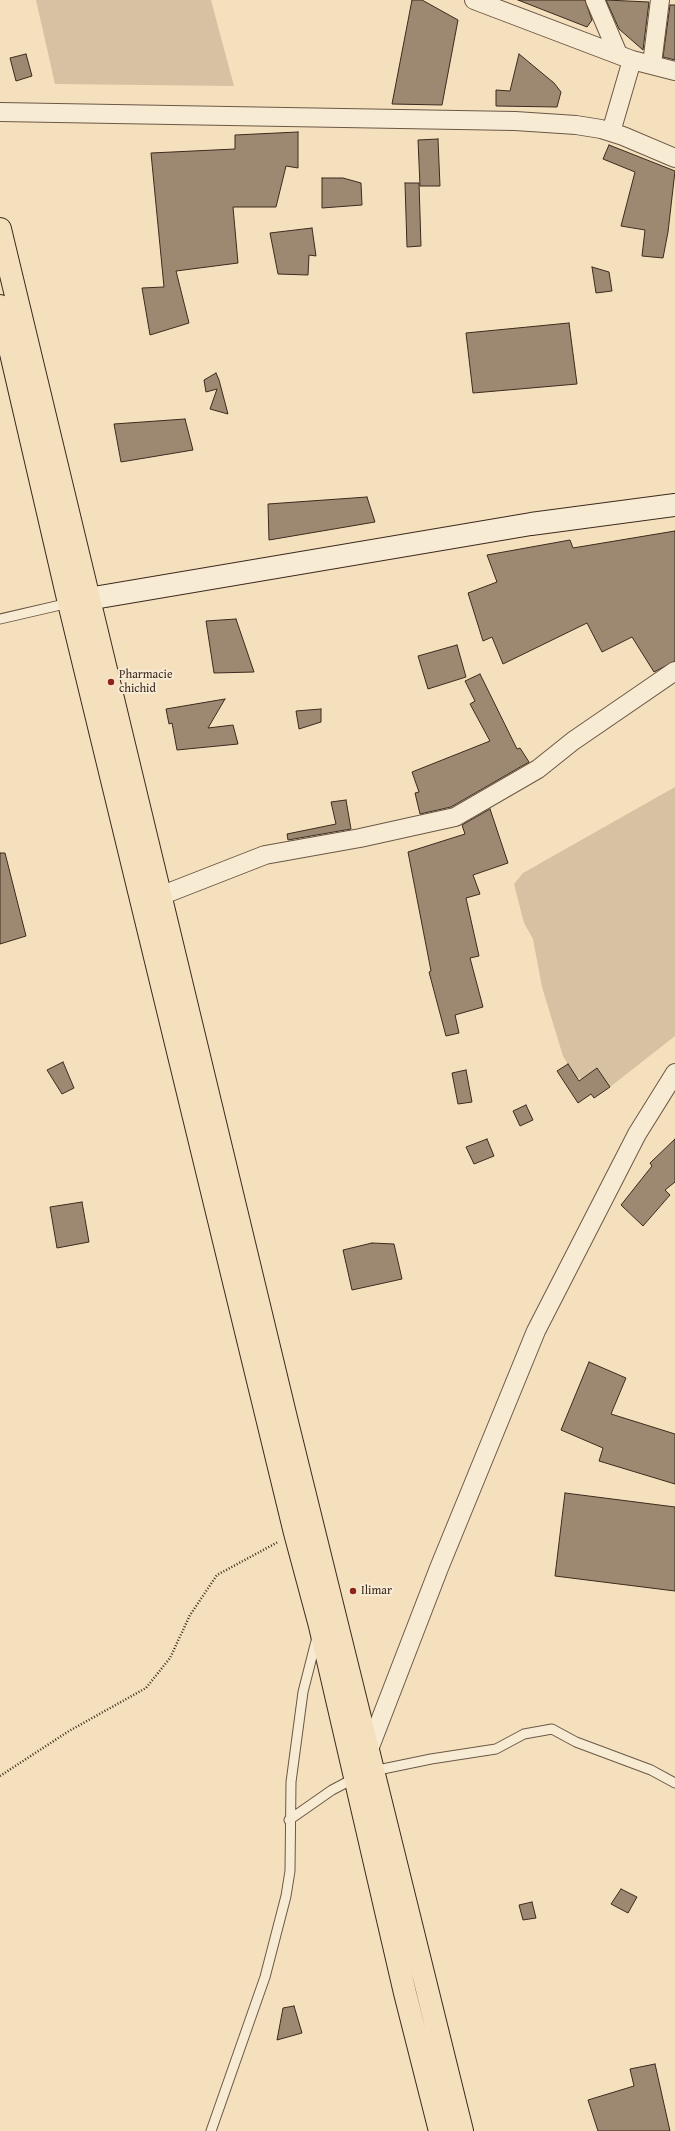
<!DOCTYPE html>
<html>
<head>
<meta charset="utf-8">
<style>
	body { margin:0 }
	canvas { display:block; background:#f5e0bd }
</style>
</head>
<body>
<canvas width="675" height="2131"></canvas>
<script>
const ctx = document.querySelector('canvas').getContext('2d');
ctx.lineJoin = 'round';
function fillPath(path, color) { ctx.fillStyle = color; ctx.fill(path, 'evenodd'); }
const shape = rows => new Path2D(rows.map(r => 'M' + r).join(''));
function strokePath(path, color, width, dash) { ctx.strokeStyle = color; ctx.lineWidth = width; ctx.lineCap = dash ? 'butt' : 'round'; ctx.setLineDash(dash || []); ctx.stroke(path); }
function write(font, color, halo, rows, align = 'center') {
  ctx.font = font + ' "Gentium Book Plus",serif'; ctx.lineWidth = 4; ctx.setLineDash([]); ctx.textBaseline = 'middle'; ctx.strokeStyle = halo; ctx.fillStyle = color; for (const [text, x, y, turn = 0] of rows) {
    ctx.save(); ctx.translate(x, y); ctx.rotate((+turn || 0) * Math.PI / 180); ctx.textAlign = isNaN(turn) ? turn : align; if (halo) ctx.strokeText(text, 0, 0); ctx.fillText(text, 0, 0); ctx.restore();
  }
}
fillPath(shape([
	[36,0,211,0,234,86,55,84],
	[675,787,675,1036,610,1087,576,1077,563,1056,542,987,533,939,524,923,514,884,523,873]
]), '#d6c1a2');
const building = shape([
	[412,0,422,0,458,20,442,105,392,104,412,0],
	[518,0,585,0,592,20,587,27,518,0],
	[606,0,649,2,643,50,619,29,606,0],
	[670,5,675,5,675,60,663,57,670,5],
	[26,54,32,76,16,81,10,58,26,54],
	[519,54,554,83,561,92,557,107,496,106,496,90,510,91,519,54],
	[298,132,298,168,286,166,276,207,233,207,238,263,176,271,189,323,150,335,142,288,164,287,151,153,235,149,235,135,298,132],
	[438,139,440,186,420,186,418,140,438,139],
	[609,145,675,171,668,232,663,258,642,256,645,230,621,226,635,172,603,159,609,145],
	[322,178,343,178,361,183,362,205,322,208,322,178],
	[405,183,419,183,421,246,407,247,405,183],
	[312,228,316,256,309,255,308,275,278,274,270,233,312,228],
	[592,267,609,272,612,291,596,293,592,267],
	[569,323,577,384,473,393,466,333,569,323],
	[216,373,219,380,228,414,210,409,217,389,206,392,204,380,216,373],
	[185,419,193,450,121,462,114,424,185,419],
	[367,497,375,522,269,540,268,504,367,497],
	[675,531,675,661,654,672,632,637,602,652,587,623,503,664,492,637,483,641,468,593,497,582,487,555,570,540,573,548,675,531],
	[236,619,254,672,214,673,206,621,236,619],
	[457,645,466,677,428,689,418,656,457,645],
	[480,674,517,749,520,748,529,762,451,807,420,814,415,793,419,792,412,772,490,741,470,704,475,701,465,681,480,674],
	[225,699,208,728,233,725,238,744,177,750,172,723,169,724,166,709,225,699],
	[321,709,321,722,299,729,296,711,321,709],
	[346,800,351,829,288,840,287,834,336,824,331,802,346,800],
	[490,809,508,863,473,875,480,894,466,898,479,956,470,958,483,1007,455,1015,459,1033,446,1036,429,972,431,971,408,852,465,834,462,825,490,809],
	[0,853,5,853,26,936,0,944,0,853],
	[63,1062,74,1088,62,1094,47,1070,63,1062],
	[568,1064,579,1081,597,1068,610,1087,594,1098,591,1094,578,1103,557,1071,568,1064],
	[466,1070,472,1102,458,1104,452,1073,466,1070],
	[526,1105,533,1120,520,1126,513,1111,526,1105],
	[487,1139,494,1156,474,1164,466,1147,487,1139],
	[675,1139,675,1182,665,1190,670,1195,643,1226,621,1205,652,1166,650,1163,675,1139],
	[82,1202,89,1242,57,1248,50,1207,82,1202],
	[372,1243,394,1244,402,1279,352,1290,343,1250,372,1243],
	[589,1362,626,1378,611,1414,675,1434,675,1484,599,1461,603,1448,561,1430,589,1362],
	[565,1493,675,1507,675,1591,555,1576,565,1493],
	[621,1889,637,1897,628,1913,611,1904,621,1889],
	[532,1902,536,1918,523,1920,519,1905,532,1902],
	[294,2006,302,2033,277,2040,283,2008,294,2006],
	[655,2064,670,2131,598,2131,588,2100,634,2086,630,2069,655,2064]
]);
fillPath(building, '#9d8971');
strokePath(building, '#3d2a1e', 1);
const lane = shape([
	[0,619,69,603],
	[373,1771,431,1759,496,1749,524,1734,552,1729,576,1742,651,1770,675,1783],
	[289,1820,332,1790,355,1778],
	[211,2131,265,1977,286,1896,290,1871,291,1782,303,1692,317,1637]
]);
const street = shape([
	[474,0,632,60,675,71],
	[595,0,618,54],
	[652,64,660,0],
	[0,112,515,121,576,125,601,129,623,136,675,158],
	[611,132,632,60],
	[160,896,265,855,360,838,455,817,538,769,573,741,675,671],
	[368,1752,439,1568,536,1331,637,1134,675,1073]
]);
const secondary = shape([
	[70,602,531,524,675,505]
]);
const highway = shape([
	[0,229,287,1422,462,2131],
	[0,306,69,603,295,1533,320,1626,405,1993,440,2131]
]);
strokePath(lane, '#6b5846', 11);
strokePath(street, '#6b5846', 20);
strokePath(secondary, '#3d2a1e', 24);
strokePath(highway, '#3d2a1e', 24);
strokePath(shape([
	[0,1776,69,1731,146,1688,170,1658,190,1615,217,1575,278,1542]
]), '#3d2a1e', 2.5, [1, 2]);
strokePath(lane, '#f8ebd4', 9);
strokePath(street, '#f8ebd4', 18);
strokePath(secondary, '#f8ebd4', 22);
strokePath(highway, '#f5e0bd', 22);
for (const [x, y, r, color] of [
	[111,682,4,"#8f2418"],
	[353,1591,4,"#8f2418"]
]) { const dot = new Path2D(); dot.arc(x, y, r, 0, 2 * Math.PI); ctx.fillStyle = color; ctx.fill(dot); strokePath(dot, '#f8ebd4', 1.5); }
write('12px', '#3d2a1e', '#f8ebd4', [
	["Pharmacie",119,675],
	["chichid",119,689],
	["Ilimar",361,1591]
], 'left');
</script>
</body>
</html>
